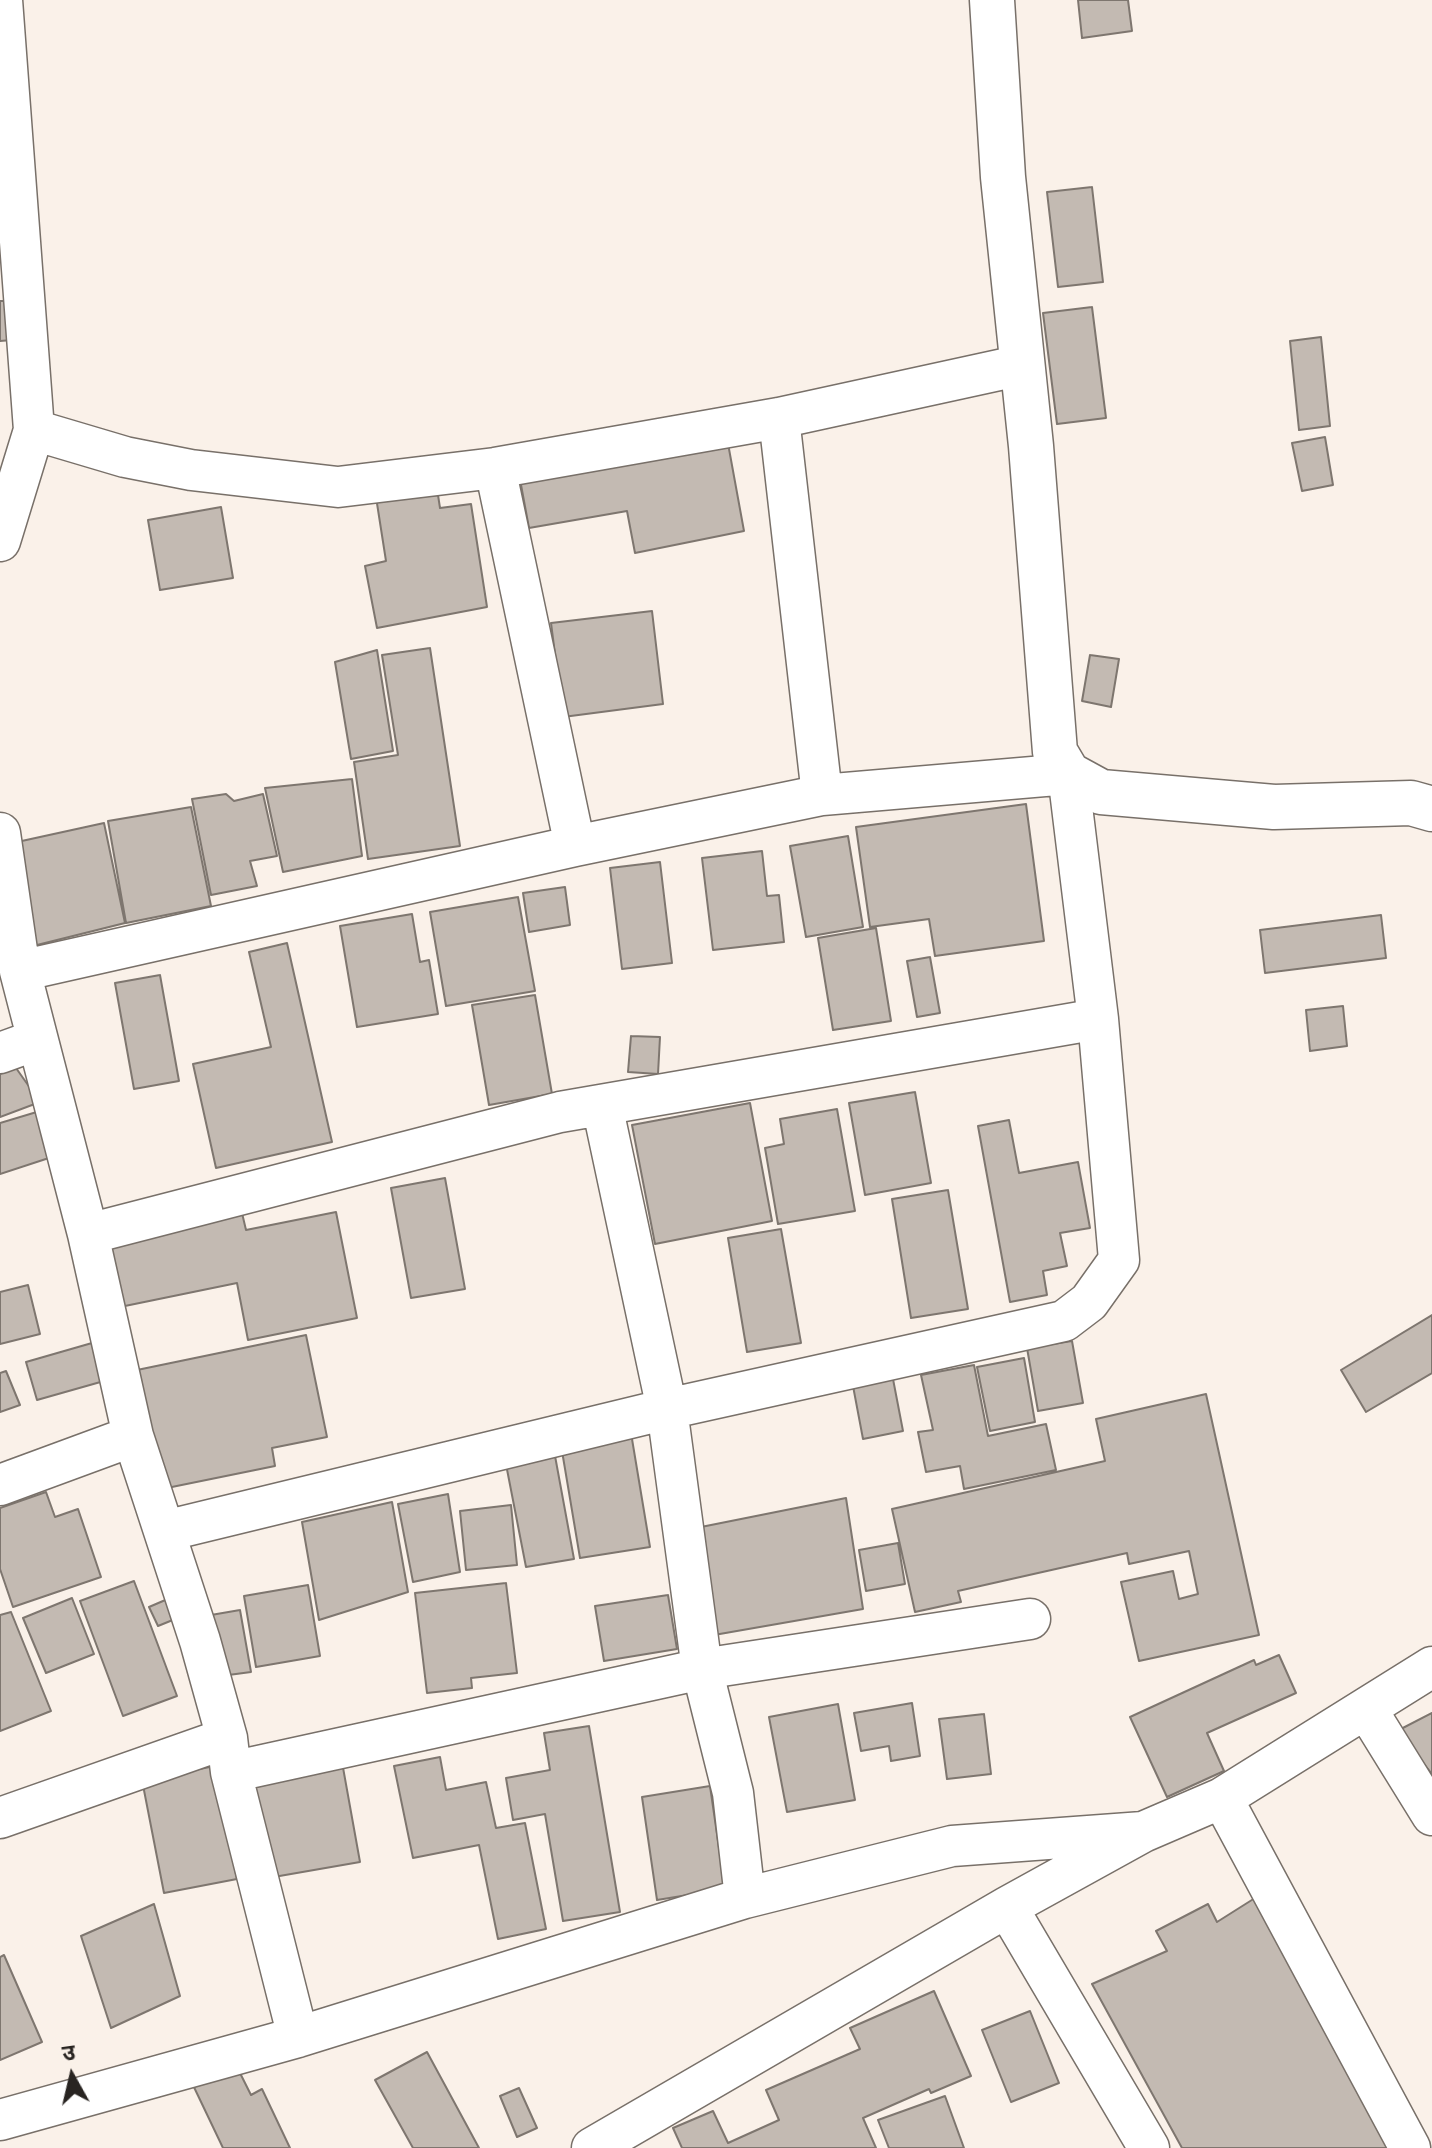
<!DOCTYPE html>
<html>
<head>
<meta charset="utf-8">
<style>
	body { margin:0 }
	#map { position:relative; width:1432px; height:2148px; overflow:hidden; background:#faf1e9; font-family:Mulish,"Noto Sans Devanagari",sans-serif }
	canvas { display:block }
	.north { position:absolute; left:32px; top:2036px; width:80px; height:80px; -webkit-text-stroke:6px #faf1e9; paint-order:stroke; rotate:352deg; font-size:22px; font-weight:700; line-height:32px; text-align:center; color:#282421 }
	.north::after { content:''; display:block; margin:auto; width:28px; height:36px; background:#282421; clip-path:polygon(50% 0,100% 100%,50% 72%,0 100%) }
</style>
</head>
<body>
<div id="map">
<canvas width="1432" height="2148"></canvas>
<div class="north">उ</div>
</div>
<script>
const ctx = document.querySelector('canvas').getContext('2d');
ctx.lineJoin = 'round';
function fillPath(path, color) { ctx.fillStyle = color; ctx.fill(path, 'evenodd'); }
const shape = rows => new Path2D(rows.map(r => 'M' + r).join(''));
function strokePath(path, color, width, dash) { ctx.strokeStyle = color; ctx.lineWidth = width; ctx.lineCap = dash ? 'butt' : 'round'; ctx.setLineDash(dash || []); ctx.stroke(path); }
const building = shape([
	[1078,0,1128,0,1132,31,1082,38,1078,0],
	[1092,187,1103,282,1058,287,1047,192,1092,187],
	[0,301,8,301,12,340,0,341,0,301],
	[1092,307,1106,418,1057,424,1043,313,1092,307],
	[1321,337,1330,426,1299,430,1290,341,1321,337],
	[1325,437,1333,485,1302,491,1292,443,1325,437],
	[727,438,744,531,635,553,627,511,529,528,519,474,727,438],
	[438,495,440,508,471,504,487,607,377,628,365,566,386,561,376,497,438,495],
	[221,507,233,578,160,590,148,520,221,507],
	[652,611,663,704,563,717,551,623,652,611],
	[430,648,460,846,368,859,354,762,398,755,382,655,430,648],
	[377,650,393,751,351,759,335,662,377,650],
	[1090,655,1119,659,1111,707,1082,701,1090,655],
	[352,779,362,856,283,872,265,788,352,779],
	[226,794,234,801,263,794,277,856,250,861,257,886,211,895,192,799,226,794],
	[1026,804,1044,941,935,956,929,919,870,927,856,827,1026,804],
	[191,807,211,906,126,923,108,821,191,807],
	[104,823,125,923,33,946,8,844,104,823],
	[848,836,863,927,806,937,790,846,848,836],
	[762,851,767,896,779,895,784,942,713,950,702,858,762,851],
	[660,862,672,963,622,969,610,868,660,862],
	[565,887,570,925,529,932,523,893,565,887],
	[518,897,535,991,446,1006,430,912,518,897],
	[412,914,420,962,429,960,438,1014,357,1027,340,926,412,914],
	[1381,915,1386,958,1265,973,1260,930,1381,915],
	[876,928,891,1021,833,1030,818,938,876,928],
	[287,943,332,1142,216,1168,193,1064,271,1047,249,952,287,943],
	[930,957,940,1013,917,1017,907,961,930,957],
	[160,975,179,1081,134,1089,115,983,160,975],
	[535,995,552,1094,489,1105,472,1005,535,995],
	[1343,1006,1347,1046,1310,1051,1306,1010,1343,1006],
	[631,1036,660,1037,658,1074,628,1072,631,1036],
	[16,1068,40,1102,0,1117,0,1074,16,1068],
	[915,1092,931,1183,865,1195,849,1103,915,1092],
	[750,1103,772,1221,655,1244,632,1125,750,1103],
	[837,1109,855,1211,778,1224,765,1148,784,1144,780,1119,837,1109],
	[40,1111,55,1156,0,1174,0,1123,40,1111],
	[1009,1120,1019,1173,1078,1162,1090,1228,1060,1233,1067,1266,1043,1271,1047,1295,1010,1302,978,1126,1009,1120],
	[445,1178,465,1289,411,1298,391,1188,445,1178],
	[948,1190,968,1309,911,1318,892,1199,948,1190],
	[336,1212,357,1318,248,1340,237,1283,120,1307,107,1240,242,1213,246,1230,336,1212],
	[781,1229,801,1343,747,1352,728,1238,781,1229],
	[28,1285,40,1334,0,1344,0,1292,28,1285],
	[1432,1315,1432,1373,1366,1412,1341,1370,1432,1315],
	[306,1335,327,1437,272,1448,275,1466,162,1489,137,1370,306,1335],
	[1072,1341,1083,1403,1038,1411,1027,1348,1072,1341],
	[92,1343,104,1381,37,1400,26,1362,92,1343],
	[1024,1358,1035,1422,990,1431,977,1367,1024,1358],
	[974,1365,988,1436,1046,1424,1056,1470,964,1489,960,1466,926,1472,918,1432,933,1430,921,1375,974,1365],
	[6,1371,20,1405,0,1412,0,1373,6,1371],
	[893,1379,903,1431,863,1439,853,1386,893,1379],
	[1206,1394,1259,1635,1139,1661,1121,1582,1173,1571,1179,1599,1198,1594,1189,1551,1129,1564,1127,1553,958,1591,961,1602,915,1612,892,1509,1105,1461,1096,1419,1206,1394],
	[631,1433,650,1547,580,1558,561,1445,631,1433],
	[553,1445,574,1559,526,1567,504,1454,553,1445],
	[46,1492,55,1517,78,1509,101,1577,13,1607,0,1569,0,1508,46,1492],
	[448,1494,460,1572,413,1582,398,1504,448,1494],
	[846,1498,863,1609,714,1635,696,1528,846,1498],
	[392,1502,408,1592,319,1620,302,1522,392,1502],
	[511,1505,517,1565,466,1570,460,1511,511,1505],
	[898,1543,905,1584,866,1591,859,1550,898,1543],
	[134,1581,177,1696,123,1716,80,1601,134,1581],
	[506,1583,517,1673,471,1678,472,1688,427,1693,415,1593,506,1583],
	[308,1585,320,1656,256,1667,244,1596,308,1585],
	[177,1595,185,1615,158,1626,149,1607,177,1595],
	[668,1595,677,1649,604,1661,595,1606,668,1595],
	[72,1598,94,1654,46,1673,23,1618,72,1598],
	[240,1610,251,1672,221,1676,211,1615,240,1610],
	[11,1612,51,1711,0,1731,0,1615,11,1612],
	[1279,1655,1296,1693,1207,1733,1224,1771,1167,1797,1130,1717,1254,1660,1256,1665,1279,1655],
	[912,1703,920,1756,891,1761,889,1746,861,1751,854,1713,912,1703],
	[838,1704,855,1800,787,1812,769,1717,838,1704],
	[1432,1713,1432,1774,1397,1731,1432,1713],
	[984,1714,991,1774,947,1779,939,1719,984,1714],
	[589,1726,620,1912,563,1921,545,1814,513,1820,506,1778,550,1770,544,1733,589,1726],
	[440,1757,446,1790,486,1782,496,1828,525,1823,546,1929,498,1939,479,1845,413,1858,394,1766,440,1757],
	[342,1762,360,1862,268,1878,250,1779,342,1762],
	[215,1766,237,1879,164,1893,142,1780,215,1766],
	[710,1786,725,1889,657,1900,642,1797,710,1786],
	[1255,1898,1390,2148,1182,2148,1092,1984,1167,1951,1156,1931,1208,1904,1217,1922,1255,1898],
	[154,1904,180,1996,111,2028,81,1936,154,1904],
	[4,1955,42,2042,0,2060,0,1957,4,1955],
	[934,1991,971,2076,931,2093,929,2089,863,2118,876,2148,682,2148,673,2128,713,2111,728,2143,779,2120,766,2090,860,2049,850,2028,934,1991],
	[1030,2011,1059,2083,1011,2102,982,2030,1030,2011],
	[427,2052,479,2148,413,2148,375,2080,427,2052],
	[235,2063,251,2095,262,2089,290,2148,223,2148,192,2083,235,2063],
	[519,2088,537,2128,517,2137,500,2096,519,2088],
	[945,2096,964,2148,889,2148,878,2120,945,2096]
]);
fillPath(building, '#c3bab2');
strokePath(building, '#7e766f', 2);
const street = shape([
	[779,418,822,795],
	[34,430,125,457,191,470,338,487,495,468,779,418,1022,365],
	[495,468,575,846],
	[0,541,34,430,2,0],
	[0,833,20,971,88,1234,133,1436,200,1641,227,1738,231,1772,298,2037],
	[20,971,575,846,822,795,1068,774,1098,1019,1119,1260,1089,1302,1064,1321,667,1409,165,1531],
	[0,1053,36,1040],
	[602,1105,667,1409,702,1669,733,1793,745,1898],
	[88,1234,560,1112,1098,1019],
	[0,1485,133,1436],
	[1367,1710,1432,1815],
	[231,1772,702,1669,1030,1619],
	[1222,1798,1410,2148],
	[0,1818,227,1738],
	[1007,1907,1149,2148],
	[0,2120,298,2037,745,1898,952,1846,1143,1832],
	[592,2148,1007,1907,1143,1832,1222,1798,1432,1667]
]);
const secondary = shape([
	[992,0,1003,177,1031,446,1055,752,1068,774,1101,792,1274,807,1411,803,1432,809]
]);
strokePath(street, '#787069', 43);
strokePath(secondary, '#787069', 47);
strokePath(street, '#fff', 40);
strokePath(secondary, '#fff', 44);
</script>
</body>
</html>
